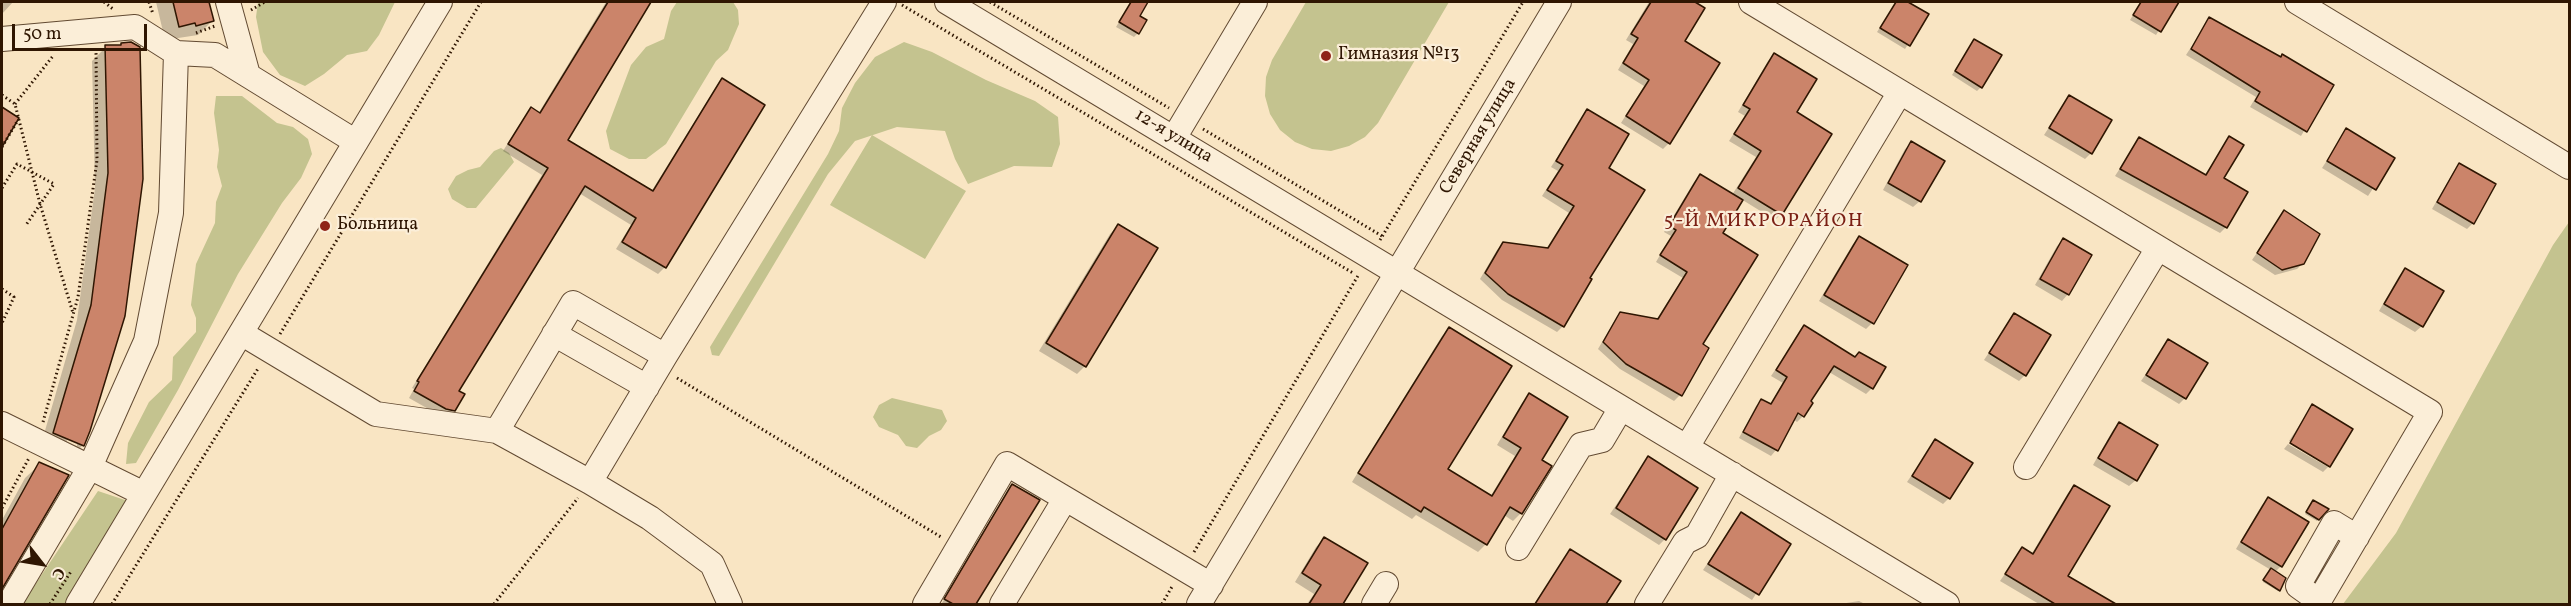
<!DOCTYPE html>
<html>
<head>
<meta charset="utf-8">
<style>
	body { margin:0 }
	#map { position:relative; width:2571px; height:606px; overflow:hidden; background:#f9e5c3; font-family:Vollkorn,serif }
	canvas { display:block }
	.frame { position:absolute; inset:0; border:3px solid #2f1602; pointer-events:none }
	.north { position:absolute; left:12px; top:534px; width:60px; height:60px; -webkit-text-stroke:4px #fbeed8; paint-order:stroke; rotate:121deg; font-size:16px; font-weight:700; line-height:24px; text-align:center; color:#2f1602 }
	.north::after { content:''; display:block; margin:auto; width:21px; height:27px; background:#2f1602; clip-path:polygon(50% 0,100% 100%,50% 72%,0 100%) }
	.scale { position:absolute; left:12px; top:24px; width:135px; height:27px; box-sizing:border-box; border:3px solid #2f1602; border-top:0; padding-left:8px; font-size:18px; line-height:21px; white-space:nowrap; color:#2f1602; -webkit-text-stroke:4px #fbeed8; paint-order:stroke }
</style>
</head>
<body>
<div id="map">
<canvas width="2571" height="606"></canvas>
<div class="frame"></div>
<div class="north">С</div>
<div class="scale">50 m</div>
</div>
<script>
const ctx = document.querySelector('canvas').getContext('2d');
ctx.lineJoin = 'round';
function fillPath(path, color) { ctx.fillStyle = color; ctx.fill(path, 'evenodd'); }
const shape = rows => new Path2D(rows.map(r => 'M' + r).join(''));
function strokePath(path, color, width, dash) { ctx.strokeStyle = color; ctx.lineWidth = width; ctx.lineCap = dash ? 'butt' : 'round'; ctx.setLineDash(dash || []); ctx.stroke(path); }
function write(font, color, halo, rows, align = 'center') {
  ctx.font = font + ' Vollkorn,serif'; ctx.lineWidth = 4.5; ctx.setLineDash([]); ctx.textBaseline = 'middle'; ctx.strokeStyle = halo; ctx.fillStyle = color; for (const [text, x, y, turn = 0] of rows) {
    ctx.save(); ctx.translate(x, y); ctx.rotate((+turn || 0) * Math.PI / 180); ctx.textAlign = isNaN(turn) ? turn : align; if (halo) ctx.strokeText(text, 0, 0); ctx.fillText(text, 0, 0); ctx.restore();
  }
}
fillPath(shape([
	[258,2,395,2,379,35,367,51,347,55,324,74,305,86,280,75,263,52,256,17],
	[677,2,733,2,738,10,739,24,728,50,716,61,666,144,646,159,629,159,610,149,606,131,631,65,646,47,664,39,671,11],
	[1306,2,1449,2,1378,123,1365,137,1349,146,1331,151,1312,149,1295,142,1280,130,1270,114,1265,96,1266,77,1272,60],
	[904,42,932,52,986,80,1035,101,1058,117,1060,144,1052,167,1014,166,968,184,955,159,945,131,897,127,855,141,828,174,719,356,712,355,710,347,828,154,839,131,842,108,855,83,875,57],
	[216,96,242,96,277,123,293,127,308,139,312,154,301,178,282,203,238,274,178,390,136,463,126,464,128,443,149,402,172,380,173,357,196,332,196,318,191,305,196,264,215,223,216,202,222,186,217,167,219,150,214,113],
	[872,135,966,191,925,259,830,205],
	[501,148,509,153,514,162,476,208,467,208,452,199,448,189,456,176,468,170,480,167,494,151],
	[2569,222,2569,604,2343,604,2396,533,2553,245],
	[892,398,942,410,947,421,941,430,929,436,917,448,906,446,898,435,879,427,873,417,879,405],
	[98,491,128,501,65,604,22,604]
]), '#c4c38f');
fillPath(shape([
	[2,2,13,2,2,14],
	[156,2,207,2,212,21,198,35,165,40],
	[606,2,649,2,566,140,651,192,716,87,722,80,665,267,658,274,616,249,631,225,579,193,457,391,454,410,447,417,439,415,409,398,414,389,412,388,542,175,503,151,525,116,531,109,538,114],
	[1131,2,1145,4,1138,16,1138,33,1134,37,1116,27],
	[1649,2,1692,2,1703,8,1683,42,1669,143,1663,149,1621,123,1644,86,1618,70,1633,44,1626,40],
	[1896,2,1905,2,1927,15,1905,49,1877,32],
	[2141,2,2177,2,2156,35,2130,20],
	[2209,19,2332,85,2301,136,2250,107,2256,97,2186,55],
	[1974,41,1981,87,1977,91,1952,75],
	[106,47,142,179,89,431,82,446,68,460,40,448,77,320,95,188,92,61],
	[67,440,77,443,77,446,66,443],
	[1774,55,1795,113,1781,214,1775,220,1741,199,1721,234,1701,345,1707,349,1680,395,1674,401,1620,369,1598,349,1615,320,1621,314,1656,320,1683,278,1656,262,1671,236,1664,232,1694,182,1700,176,1732,195,1756,157,1729,141,1745,116,1738,112,1768,61],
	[2069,97,2091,153,2085,159,2044,135],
	[1587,111,1607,169,1588,278,1563,326,1557,332,1502,300,1480,279,1497,250,1503,244,1546,249,1569,213,1542,196,1558,171,1551,167],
	[2347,130,2393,158,2368,196,2322,168],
	[2229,138,2222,179,2226,227,2220,233,2115,176,2139,139,2204,176],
	[1912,143,1920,201,1913,207,1883,190,1905,149],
	[2460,165,2473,223,2467,229,2432,209,2454,171],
	[2285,212,2303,263,2297,269,2275,275,2252,260],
	[1118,226,1085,366,1077,374,1039,351,1110,234],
	[1859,238,1872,323,1866,329,1819,301,1853,244],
	[2063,240,2090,255,2068,294,2062,301,2035,285,2057,246],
	[2405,270,2442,292,2422,326,2415,332,2379,311,2399,276],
	[2014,315,2025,375,2019,381,1984,360],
	[1804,327,1872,388,1866,394,1829,372,1808,402,1803,416,1797,422,1793,419,1776,450,1771,456,1739,438,1756,406,1761,401,1770,405,1783,383,1771,376],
	[1449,329,1446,470,1490,497,1515,456,1497,445,1522,403,1529,395,1540,460,1521,513,1513,521,1504,515,1486,544,1478,552,1416,515,1412,519,1352,482,1442,336],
	[2168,341,2185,398,2179,404,2141,381],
	[2312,406,2330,465,2289,441],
	[2119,424,2136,480,2129,486,2093,465,2113,430],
	[1935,441,1949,498,1943,504,1907,482],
	[2288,444,2328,467,2323,472,2284,449],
	[1648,458,1665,539,1659,545,1610,514],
	[40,464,67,475,2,586,2,520,25,478],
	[1012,485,1038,501,975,604,943,604,942,603],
	[2074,487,2066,576,2105,599,2102,604,2039,604,2000,581,2022,549,2031,555,2068,493],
	[2269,499,2281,566,2275,572,2278,591,2263,582,2271,570,2236,549,2262,505],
	[2312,503,2327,509,2317,521,2305,514],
	[1741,514,1789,544,1752,600,1703,570],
	[1324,539,1342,603,1344,604,1307,604,1314,594,1295,582,1316,547],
	[1570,551,1618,581,1604,604,1534,604],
	[1859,601,1865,604,1840,604]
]), '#0003');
const building = shape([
	[173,2,209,2,214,21,196,26,195,23,179,27,173,2],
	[608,2,651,2,568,140,653,191,722,78,765,105,666,268,622,242,636,218,585,186,459,391,465,394,455,411,446,409,414,391,419,382,417,381,548,168,508,144,531,107,540,113,608,2],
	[1131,2,1148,2,1140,16,1147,20,1139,34,1119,22,1131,2],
	[1651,2,1695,2,1705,8,1685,41,1720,63,1670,144,1626,116,1649,80,1623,63,1638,38,1631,34,1651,2],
	[1896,2,1908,2,1929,14,1910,46,1880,28,1896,2],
	[2141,2,2179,2,2161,32,2133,15,2141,2],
	[2209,17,2281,57,2282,54,2334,85,2307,132,2255,101,2260,92,2191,49,2209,17],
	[1974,39,2002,55,1982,88,1955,71,1974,39],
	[131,42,140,47,143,179,125,316,90,431,84,446,53,433,91,305,108,173,105,45,121,45,121,43,131,42],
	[1774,53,1817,79,1797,112,1832,134,1782,215,1738,188,1761,151,1734,134,1750,109,1743,105,1774,53],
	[2069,95,2112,120,2092,154,2049,128,2069,95],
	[2,107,19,118,2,147,2,107],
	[1587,109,1629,134,1609,168,1645,190,1590,278,1592,279,1564,327,1508,294,1485,273,1503,242,1548,248,1574,206,1547,190,1563,165,1556,161,1587,109],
	[2346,128,2395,158,2376,190,2327,161,2346,128],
	[2229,136,2244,145,2224,178,2248,192,2227,228,2120,169,2139,137,2206,175,2229,136],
	[1911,141,1945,161,1921,202,1888,183,1911,141],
	[2459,163,2496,184,2474,224,2437,202,2459,163],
	[1700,174,1743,200,1723,233,1758,255,1703,344,1709,348,1682,396,1626,364,1603,342,1620,312,1658,319,1687,272,1660,255,1676,230,1669,226,1700,174],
	[2284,210,2320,234,2304,264,2282,270,2257,253,2284,210],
	[1118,224,1158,248,1086,367,1046,343,1118,224],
	[1859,236,1908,265,1874,324,1824,295,1859,236],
	[2063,238,2092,255,2069,295,2040,279,2063,238],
	[2405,268,2444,291,2423,327,2384,304,2405,268],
	[2014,313,2051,335,2026,376,1989,353,2014,313],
	[1804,325,1855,357,1859,352,1886,367,1873,389,1834,366,1811,401,1813,403,1804,417,1798,413,1778,451,1743,432,1761,399,1771,404,1787,377,1776,370,1804,325],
	[1449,327,1512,366,1448,469,1492,496,1521,448,1503,437,1529,393,1568,417,1542,460,1552,466,1522,514,1510,507,1487,545,1424,507,1421,512,1358,473,1449,327],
	[2168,339,2208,363,2186,399,2146,375,2168,339],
	[2312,404,2353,429,2330,467,2290,443,2312,404],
	[2119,422,2158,445,2137,481,2098,458,2119,422],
	[1935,439,1973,463,1950,499,1912,476,1935,439],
	[1648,456,1698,488,1666,540,1616,508,1648,456],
	[39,462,69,475,2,589,2,529,39,462],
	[1012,484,1040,500,976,604,953,604,944,599,1012,484],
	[2074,485,2110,506,2068,576,2116,604,2055,604,2005,574,2022,547,2033,554,2074,485],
	[2268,497,2309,522,2282,567,2241,542,2268,497],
	[2313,500,2329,509,2319,520,2306,512,2313,500],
	[1741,512,1791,544,1759,595,1708,564,1741,512],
	[1324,537,1368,563,1343,604,1309,604,1321,585,1302,573,1324,537],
	[1570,549,1621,581,1606,604,1535,604,1570,549],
	[2271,568,2286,578,2280,591,2263,580,2271,568]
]);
fillPath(building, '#cb846a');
strokePath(building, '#2f1602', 1.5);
const minor = shape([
	[228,2,248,75],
	[947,2,1947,604],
	[1751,2,2430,412,2319,601,2298,586,2334,523,2357,537],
	[2297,2,2569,167],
	[2,39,135,27,176,53],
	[1174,138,1255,2],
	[241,333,376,414,497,431,590,482,650,518,712,564,730,604],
	[554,334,647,387],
	[2,424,144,494],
	[497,431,573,303,665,356],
	[1687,447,1900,92],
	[2026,467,2158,248],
	[590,482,665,356,884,2],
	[1518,548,1581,445,1602,440,1621,408],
	[9,604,90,467,146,341,171,213,176,53,215,55,356,142],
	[78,604,440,2],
	[925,604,1007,464,1211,585],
	[1002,604,1065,499],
	[1199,604,1559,2],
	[1374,604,1386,584],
	[1647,604,1685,542,1697,536,1732,474]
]);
strokePath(minor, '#624a32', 26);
strokePath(shape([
	[104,2,113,9],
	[149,2,153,14],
	[990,2,1169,108],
	[902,5,1353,273],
	[251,10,265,2],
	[196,33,215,26],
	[2,95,15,104,40,204,73,313],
	[15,104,53,56],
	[1203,129,1382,236],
	[2,147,18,120],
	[2,188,17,164,54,184,26,225],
	[1380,240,1523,2],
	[2,289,14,297,2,323],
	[280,334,481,2],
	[677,378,941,537],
	[43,422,78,297,97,160,96,50],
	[2,508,29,458],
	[1194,552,1359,274],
	[50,604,72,570],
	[112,604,259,367],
	[494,604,578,498],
	[1162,604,1173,585]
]), '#2f1602', 3, [1.5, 3]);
strokePath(minor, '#fbeed8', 24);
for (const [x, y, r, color] of [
	[1326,56,6,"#8f2418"],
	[325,226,6,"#8f2418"]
]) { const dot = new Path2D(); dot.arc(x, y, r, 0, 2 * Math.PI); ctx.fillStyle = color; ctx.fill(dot); strokePath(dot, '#fbeed8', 2); }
write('18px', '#2f1602', '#fbeed8', [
	["Гимназия №13",1338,56],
	["Больница",337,226]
], 'left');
write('18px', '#2f1602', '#fbeed8', [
	["12-я улица",1173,137,31],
	["Северная улица",1479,137,-59]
]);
ctx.letterSpacing = '1.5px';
write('20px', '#7a1f14', '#fbeed8', [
	["5-Й МИКРОРАЙОН",1764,222]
]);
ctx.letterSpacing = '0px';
</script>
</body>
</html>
